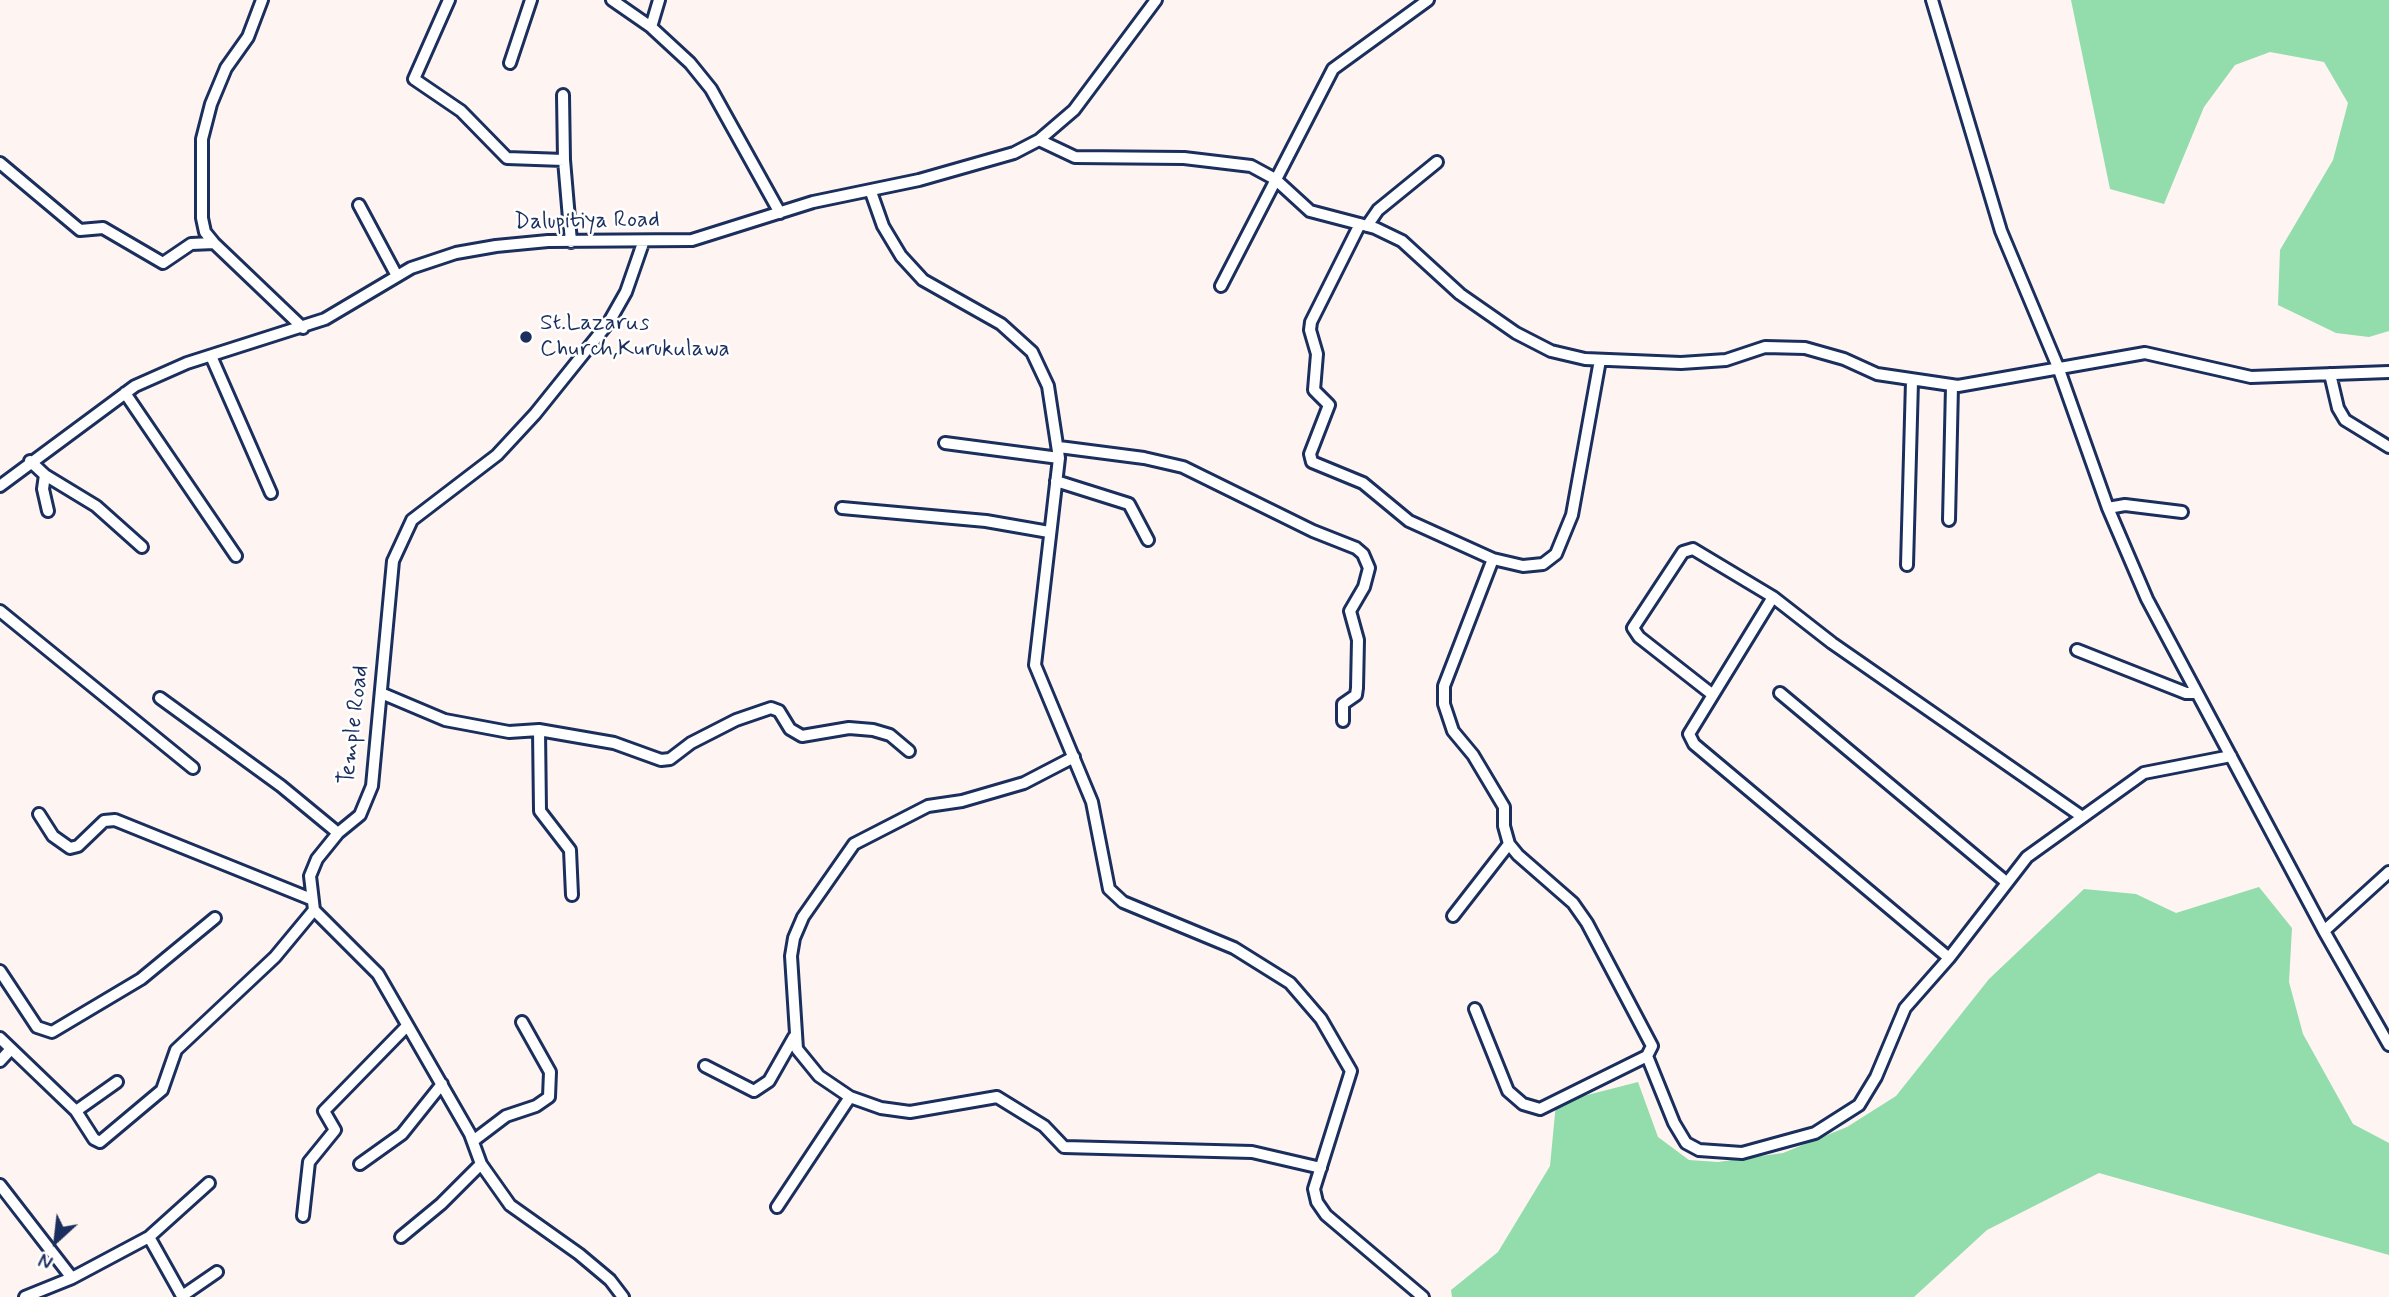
<!DOCTYPE html>
<html>
<head>
<meta charset="utf-8">
<style>
	body { margin:0 }
	#map { position:relative; width:2389px; height:1297px; overflow:hidden; background:#fef5f2; font-family:Mynerve,sans-serif }
	canvas { display:block }
	.north { position:absolute; left:21px; top:1206px; width:70px; height:70px; -webkit-text-stroke:5px #fff; paint-order:stroke; rotate:207deg; font-size:19px; font-weight:700; line-height:28px; text-align:center; color:#1b2f5e }
	.north::after { content:''; display:block; margin:auto; width:24px; height:32px; background:#1b2f5e; clip-path:polygon(50% 0,100% 100%,50% 72%,0 100%) }
</style>
</head>
<body>
<div id="map">
<canvas width="2389" height="1297"></canvas>
<div class="north">N</div>
</div>
<script>
const ctx = document.querySelector('canvas').getContext('2d');
ctx.lineJoin = 'round';
function fillPath(path, color) { ctx.fillStyle = color; ctx.fill(path, 'evenodd'); }
const shape = rows => new Path2D(rows.map(r => 'M' + r).join(''));
function strokePath(path, color, width, dash) { ctx.strokeStyle = color; ctx.lineWidth = width; ctx.lineCap = dash ? 'butt' : 'round'; ctx.setLineDash(dash || []); ctx.stroke(path); }
function write(font, color, halo, rows, align = 'center') {
  ctx.font = font + ' Mynerve,sans-serif'; ctx.lineWidth = 5; ctx.setLineDash([]); ctx.textBaseline = 'middle'; ctx.strokeStyle = halo; ctx.fillStyle = color; for (const [text, x, y, turn = 0] of rows) {
    ctx.save(); ctx.translate(x, y); ctx.rotate((+turn || 0) * Math.PI / 180); ctx.textAlign = isNaN(turn) ? turn : align; if (halo) ctx.strokeText(text, 0, 0); ctx.fillText(text, 0, 0); ctx.restore();
  }
}
fillPath(shape([
	[2071,0,2389,0,2389,331,2369,337,2336,333,2278,305,2280,250,2333,160,2348,103,2324,62,2270,52,2235,65,2204,107,2164,204,2110,189],
	[2259,887,2292,928,2289,982,2303,1034,2353,1124,2389,1143,2389,1255,2099,1173,1987,1230,1914,1297,1452,1297,1451,1290,1498,1252,1550,1166,1556,1103,1638,1082,1658,1137,1689,1160,1718,1162,1783,1153,1847,1127,1896,1096,1989,979,2084,889,2136,894,2176,913]
]), '#93dcac');
const minor = shape([
	[262,0,248,37,226,68,211,104,202,139,202,218,205,232,214,243,303,328],
	[449,0,414,79,461,111,507,158,564,160,571,242],
	[612,0,651,27,690,63,711,89,780,213],
	[1932,0,2001,231,2058,367,2108,508,2147,599,2324,931,2389,1045],
	[651,27,659,0],
	[510,63,531,0],
	[563,95,564,160],
	[1039,140,1075,157,1184,158,1251,166,1275,179,1310,211,1375,228,1402,241,1460,294,1516,333,1551,351,1585,359,1681,363,1726,360,1765,347,1805,348,1844,359,1877,374,1958,386,2145,353,2251,377,2389,372],
	[0,163,80,230,103,228,163,263,191,244,214,243],
	[871,192,883,226,901,256,923,280,1001,324,1032,352,1048,386,1059,458,1035,665,1092,802,1109,889,1123,902,1234,948,1290,983,1321,1019,1351,1071,1314,1189,1317,1202,1326,1215,1423,1297],
	[359,205,397,276],
	[1360,224,1311,322,1310,330,1317,354,1314,390,1329,405,1310,454,1312,462,1363,483,1409,521,1493,559,1523,566,1543,564,1556,554,1572,515,1600,360],
	[1367,226,1378,210,1437,162],
	[1221,286,1333,69,1428,0],
	[211,356,271,493],
	[2330,374,2338,408,2345,420,2389,447],
	[125,393,236,556],
	[945,443,1059,458],
	[1059,447,1144,458,1183,467,1313,531,1356,548,1363,554,1369,568,1364,587,1350,611,1358,640,1357,688,1356,695,1343,704,1343,721],
	[30,461,45,475,96,506,142,547],
	[45,475,43,489,48,511],
	[1056,481,1129,504,1148,540],
	[0,486,135,386,187,363,325,319,411,268,456,253,496,246,548,241,692,240,813,202,919,180,1014,153,1039,140,1074,110,1156,0],
	[842,508,986,521,1049,532],
	[2108,508,2125,505,2182,512],
	[1949,520,1952,386],
	[1907,565,1912,381],
	[1773,597,1689,734,1694,744,1949,958],
	[0,611,193,768],
	[2077,650,2186,693,2197,693],
	[381,693,445,720,509,732,539,730,614,743,661,760,670,759,691,743,736,720,771,708,779,711,790,729,802,736,849,728,873,730,890,735,909,751],
	[1780,693,2005,881],
	[1713,695,1639,637,1633,628,1683,552,1693,549,1773,597,1832,643,2081,816],
	[160,698,281,786,338,833],
	[539,730,540,811,570,850,572,895],
	[1074,757,1024,783,962,801,928,806,854,844,803,917,794,938,791,956,797,1049,819,1076,850,1097,881,1108,910,1112,997,1097,1044,1126,1064,1147,1252,1152,1321,1168],
	[39,814,53,836,70,848,78,846,104,821,115,820,311,899],
	[1453,916,1509,844],
	[2324,931,2389,872],
	[0,971,37,1027,52,1032,141,979,215,918],
	[1475,1009,1508,1091,1523,1104,1540,1109,1647,1056,1652,1046,1587,923,1573,903,1518,855,1509,844,1504,826,1504,807,1473,755,1453,731,1444,704,1444,686,1493,559],
	[0,1038,76,1111,94,1139,100,1142,162,1090,176,1050,275,957,314,910],
	[1647,1056,1674,1123,1686,1143,1699,1150,1742,1153,1815,1133,1859,1105,1876,1077,1905,1008,1949,958,2027,857,2144,773,2231,756],
	[0,1061,11,1049],
	[705,1066,754,1091,769,1081,794,1037],
	[76,1111,117,1082],
	[473,1141,506,1116,536,1106,549,1097,550,1072,522,1022],
	[360,1164,402,1134,442,1084],
	[0,1185,72,1278],
	[777,1207,850,1097],
	[303,1216,309,1162,335,1130,324,1111,406,1027],
	[149,1237,182,1296,217,1272],
	[401,1237,441,1204,481,1164],
	[25,1297,72,1278,149,1237,209,1183],
	[623,1297,610,1280,579,1254,510,1205,481,1164,470,1134,378,974,314,910,310,876,317,859,338,833,360,815,372,786,393,561,412,520,497,455,535,414,609,322,626,292,643,243]
]);
strokePath(minor, '#1b2f5e', 16);
strokePath(minor, '#fff', 10);
for (const [x, y, r, color] of [
	[526,337,7,"#1b2f5e"]
]) { const dot = new Path2D(); dot.arc(x, y, r, 0, 2 * Math.PI); ctx.fillStyle = color; ctx.fill(dot); strokePath(dot, '#fff', 2.5); }
write('23px', '#1b2f5e', '#fff', [
	["Dalupitiya Road",587,222,-1],
	["Temple Road",355,725,-83]
]);
write('23px', '#1b2f5e', '#fff', [
	["St.Lazarus",540,324],
	["Church,Kurukulawa",540,350]
], 'left');
</script>
</body>
</html>
